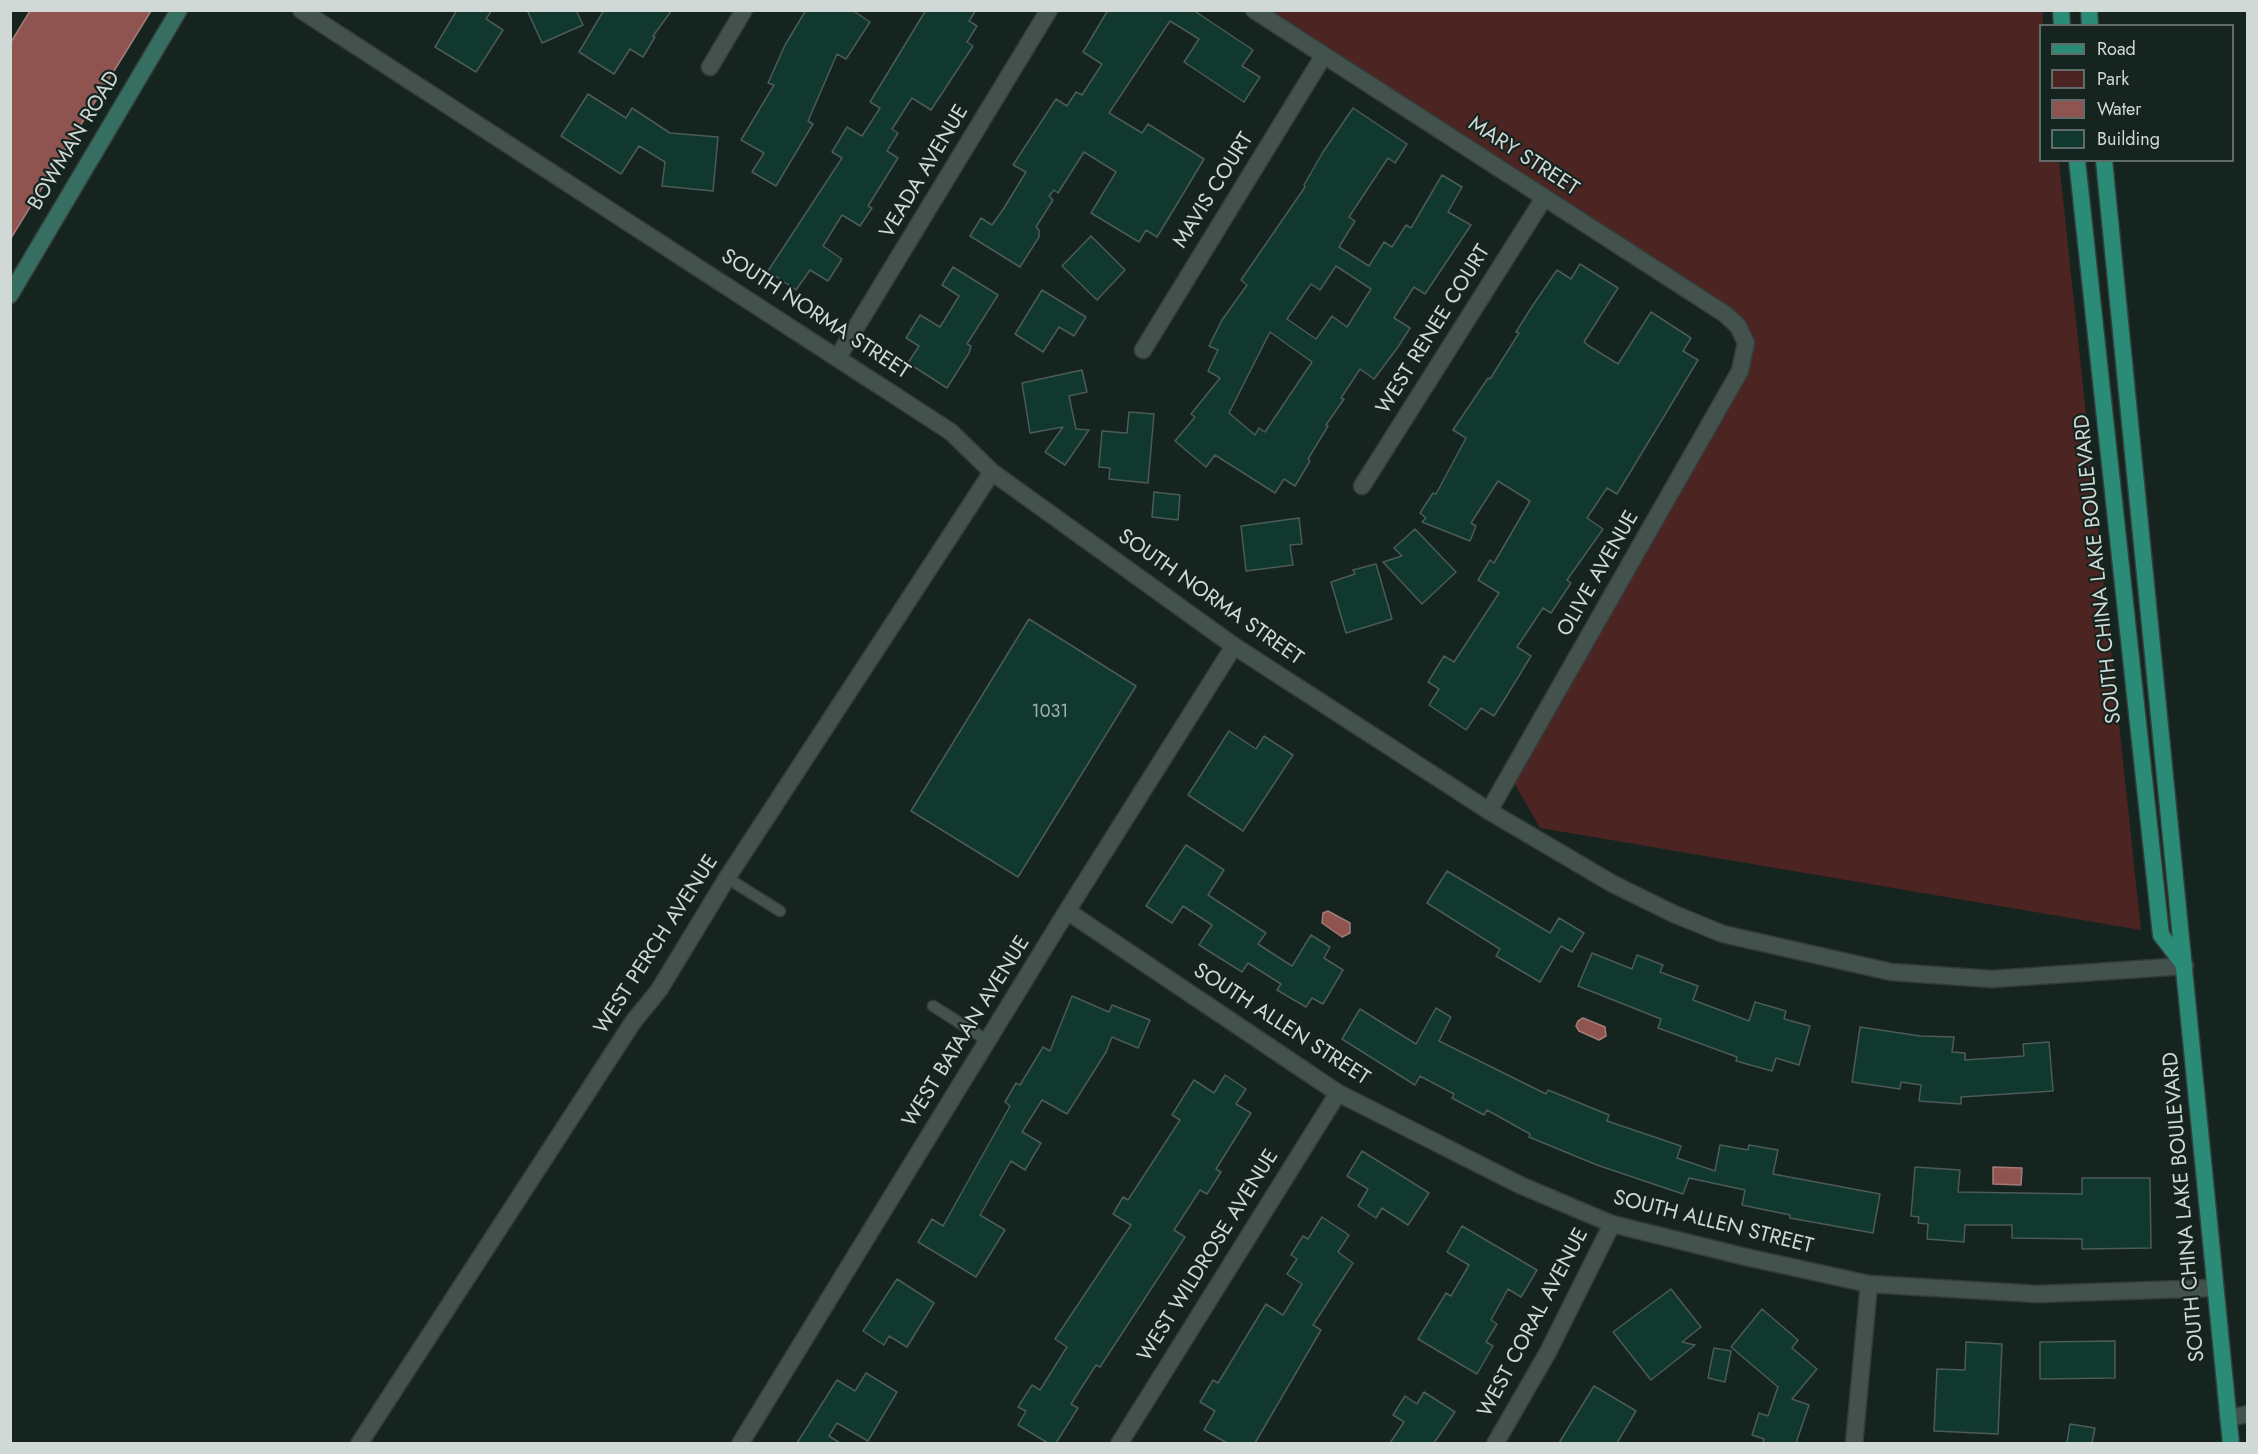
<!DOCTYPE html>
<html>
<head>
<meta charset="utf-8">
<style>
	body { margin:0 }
	#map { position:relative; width:2258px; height:1454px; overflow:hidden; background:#162420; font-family:Jost,sans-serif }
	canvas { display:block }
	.frame { position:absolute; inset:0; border:12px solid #d0d9d6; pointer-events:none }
	.legend { position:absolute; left:2039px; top:24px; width:195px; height:138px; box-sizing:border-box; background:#162420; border:2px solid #606c69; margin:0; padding:8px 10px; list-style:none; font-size:18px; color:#d0d9d6 }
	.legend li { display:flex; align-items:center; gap:12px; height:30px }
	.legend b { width:30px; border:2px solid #606c69 }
</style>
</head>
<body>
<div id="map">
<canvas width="2258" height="1454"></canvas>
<div class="frame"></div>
<ul class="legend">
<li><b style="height:8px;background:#2a8b76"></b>Road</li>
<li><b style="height:16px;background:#4c2422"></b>Park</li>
<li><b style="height:16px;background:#905450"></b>Water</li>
<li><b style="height:16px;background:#10382e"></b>Building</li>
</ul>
</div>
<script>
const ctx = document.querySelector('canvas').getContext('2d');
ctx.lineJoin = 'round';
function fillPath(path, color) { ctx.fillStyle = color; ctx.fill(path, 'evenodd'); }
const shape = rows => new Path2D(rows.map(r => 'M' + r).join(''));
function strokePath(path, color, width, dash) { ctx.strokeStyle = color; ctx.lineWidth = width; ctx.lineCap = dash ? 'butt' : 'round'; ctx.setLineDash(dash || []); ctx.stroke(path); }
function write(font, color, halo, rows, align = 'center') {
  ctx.font = font + ' Jost,sans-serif'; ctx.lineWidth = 4.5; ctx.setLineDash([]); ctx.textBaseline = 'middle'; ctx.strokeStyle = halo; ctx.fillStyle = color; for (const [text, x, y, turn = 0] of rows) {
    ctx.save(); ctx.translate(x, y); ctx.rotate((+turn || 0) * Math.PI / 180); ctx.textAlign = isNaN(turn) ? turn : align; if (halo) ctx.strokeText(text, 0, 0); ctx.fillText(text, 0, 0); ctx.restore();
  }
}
fillPath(shape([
	[1267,11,2043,11,2040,160,2059,161,2141,930,1540,828,1512,779,1745,353,1745,324]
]), '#4c2422');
const water = shape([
	[30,11,151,11,11,238,11,42,30,11],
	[1328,911,1350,923,1350,933,1342,937,1322,923,1323,913,1328,911],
	[1583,1018,1605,1027,1606,1036,1599,1040,1579,1031,1576,1026,1578,1021,1583,1018],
	[1993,1167,2022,1168,2021,1185,1993,1184,1993,1167]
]);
fillPath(water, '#905450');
strokePath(water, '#a37c78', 1.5);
const building = shape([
	[457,10,492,10,486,19,503,30,476,72,435,47,457,10],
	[527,10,576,10,583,25,542,43,527,10],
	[604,10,672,10,653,36,655,37,643,57,630,49,614,74,579,52,604,10],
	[806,10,852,10,870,22,846,59,837,54,808,121,813,124,776,186,752,172,764,153,741,140,774,85,768,83,785,45,806,10],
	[926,10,976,10,969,21,977,26,967,42,973,46,931,110,912,98,892,129,898,133,887,151,898,158,868,206,872,208,860,226,842,215,823,246,842,259,828,281,810,270,796,290,768,271,842,158,832,152,847,127,862,136,880,108,870,102,926,10],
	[1108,10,1193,10,1253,50,1242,66,1260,77,1244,102,1184,62,1199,39,1170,21,1109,113,1142,133,1148,124,1204,159,1174,209,1157,237,1146,230,1139,242,1091,213,1116,172,1084,152,1058,193,1054,190,1049,196,1053,200,1036,227,1039,230,1039,237,1020,267,970,236,981,218,992,225,1004,208,1026,172,1013,165,1056,99,1067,106,1076,92,1082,95,1102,64,1083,52,1108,10],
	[588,94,626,118,632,108,670,133,718,137,713,191,662,186,665,162,639,146,621,174,561,136,588,94],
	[1353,108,1407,144,1395,163,1388,158,1349,217,1355,221,1339,247,1369,266,1384,242,1392,247,1406,225,1411,228,1442,175,1462,187,1448,212,1471,225,1425,294,1414,287,1394,318,1410,328,1398,347,1374,379,1360,369,1341,398,1344,399,1326,425,1328,426,1308,459,1310,461,1295,486,1284,479,1275,493,1215,455,1206,467,1175,441,1195,417,1191,414,1220,378,1208,371,1218,350,1209,346,1222,320,1247,285,1241,280,1305,187,1304,185,1323,152,1353,108],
	[1336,266,1371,289,1347,327,1332,316,1316,339,1287,319,1311,284,1320,290,1336,266],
	[1270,332,1312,362,1265,432,1259,428,1255,435,1229,413,1270,332],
	[1091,236,1125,270,1097,300,1062,266,1091,236],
	[1580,264,1618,288,1584,342,1589,346,1618,364,1651,312,1691,338,1683,351,1698,360,1617,494,1607,488,1587,518,1603,529,1567,580,1571,583,1551,613,1543,608,1517,647,1531,656,1506,697,1494,716,1481,708,1466,730,1429,705,1439,689,1428,682,1444,656,1454,662,1499,593,1478,580,1490,560,1494,563,1530,501,1498,481,1471,523,1476,526,1470,541,1422,522,1426,518,1420,513,1433,493,1436,494,1466,438,1453,430,1488,378,1490,379,1519,333,1516,332,1531,308,1557,270,1571,279,1580,264],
	[953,267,998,295,967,344,971,346,969,353,947,388,908,363,919,346,906,338,920,315,940,327,959,296,942,285,953,267],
	[1042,290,1086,317,1074,336,1059,327,1043,352,1015,334,1042,290],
	[1082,370,1087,392,1069,396,1076,429,1089,430,1065,465,1045,452,1063,427,1030,433,1022,383,1082,370],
	[1129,412,1154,414,1148,483,1109,479,1110,468,1099,467,1102,431,1127,433,1129,412],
	[1154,492,1180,495,1178,520,1152,517,1154,492],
	[1299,518,1302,544,1290,545,1293,565,1246,571,1241,526,1299,518],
	[1415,529,1456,572,1422,604,1383,562,1402,556,1394,548,1415,529],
	[1376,564,1392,619,1346,633,1331,582,1355,574,1353,570,1376,564],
	[1029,619,1136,686,1018,877,911,811,1029,619],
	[1229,731,1256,749,1264,736,1293,755,1243,831,1188,795,1229,731],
	[1186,845,1224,870,1208,895,1266,933,1258,944,1292,966,1311,935,1330,947,1324,958,1343,970,1323,1004,1312,998,1306,1007,1277,990,1281,984,1248,963,1242,972,1199,945,1212,925,1183,906,1172,923,1146,906,1186,845],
	[1447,871,1550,933,1559,918,1584,933,1572,952,1561,946,1540,982,1496,956,1500,949,1427,903,1447,871],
	[1592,953,1632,969,1637,955,1663,965,1660,972,1698,986,1693,1000,1749,1021,1755,1002,1786,1011,1784,1019,1810,1026,1799,1065,1776,1058,1772,1071,1736,1061,1737,1057,1658,1028,1661,1019,1578,986,1592,953],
	[1072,996,1109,1012,1112,1005,1150,1020,1138,1048,1112,1037,1106,1052,1067,1114,1042,1100,1022,1132,1041,1143,1025,1170,1011,1161,980,1215,1005,1230,976,1277,918,1242,932,1219,943,1226,1010,1106,1005,1102,1016,1083,1020,1085,1043,1047,1050,1051,1072,996],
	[1436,1008,1451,1017,1439,1041,1546,1094,1548,1090,1609,1115,1607,1121,1681,1146,1677,1158,1715,1171,1720,1145,1748,1150,1749,1145,1778,1150,1773,1174,1880,1194,1873,1233,1790,1218,1790,1215,1742,1205,1745,1190,1689,1178,1683,1194,1597,1165,1529,1137,1530,1134,1487,1110,1484,1115,1452,1098,1454,1094,1420,1076,1415,1085,1342,1039,1360,1009,1416,1044,1436,1008],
	[1860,1027,1920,1036,1954,1037,1952,1052,1965,1053,1965,1060,2024,1056,2023,1044,2049,1042,2053,1091,1961,1097,1961,1104,1919,1101,1921,1085,1901,1082,1900,1089,1852,1082,1860,1027],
	[1225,1075,1246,1089,1236,1104,1251,1113,1216,1169,1221,1172,1207,1194,1200,1190,1174,1230,1185,1237,1100,1367,1096,1365,1071,1404,1078,1408,1056,1443,1048,1443,1018,1425,1026,1411,1018,1407,1032,1385,1040,1390,1067,1347,1055,1339,1131,1225,1113,1214,1123,1197,1128,1200,1180,1120,1172,1115,1194,1080,1214,1093,1225,1075],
	[1362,1151,1429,1193,1408,1225,1382,1208,1376,1218,1358,1206,1368,1189,1347,1176,1362,1151],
	[1915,1167,1960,1170,1958,1192,2082,1194,2082,1178,2150,1178,2151,1248,2082,1249,2082,1239,2012,1238,2012,1225,1965,1225,1964,1242,1927,1239,1928,1224,1918,1223,1919,1217,1911,1216,1915,1167],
	[1322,1217,1349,1235,1338,1252,1353,1263,1313,1325,1321,1330,1255,1443,1227,1443,1204,1430,1215,1411,1200,1402,1213,1380,1218,1383,1266,1304,1283,1315,1302,1284,1287,1274,1297,1259,1291,1255,1303,1236,1308,1239,1322,1217],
	[1462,1226,1537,1270,1521,1297,1508,1289,1491,1320,1497,1324,1486,1342,1493,1346,1477,1374,1418,1339,1446,1293,1451,1296,1469,1265,1447,1252,1462,1226],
	[897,1279,934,1303,907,1347,889,1336,884,1345,863,1331,897,1279],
	[1671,1289,1701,1327,1682,1342,1695,1345,1651,1380,1613,1332,1671,1289],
	[1762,1309,1798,1340,1792,1348,1817,1369,1792,1399,1809,1405,1796,1443,1763,1443,1764,1439,1752,1435,1759,1413,1768,1416,1778,1387,1731,1347,1762,1309],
	[2115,1341,2115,1378,2040,1379,2040,1342,2115,1341],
	[1966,1342,2002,1344,1998,1434,1934,1431,1937,1369,1965,1370,1966,1342],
	[1714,1348,1731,1351,1725,1382,1708,1378,1714,1348],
	[866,1373,897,1392,868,1441,837,1423,829,1436,840,1443,797,1443,837,1380,855,1391,866,1373],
	[1594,1386,1636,1411,1617,1443,1559,1443,1594,1386],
	[1424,1392,1455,1412,1434,1443,1390,1443,1404,1422,1393,1415,1405,1396,1417,1404,1424,1392],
	[2070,1424,2095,1428,2092,1443,2067,1443,2070,1424]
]);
fillPath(building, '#10382e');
strokePath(building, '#4c5b56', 1.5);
const service = shape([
	[727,878,780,911],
	[933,1006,988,1041]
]);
const minor = shape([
	[1254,10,1725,314,1738,326,1746,343,1740,371,1489,811],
	[710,67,744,10],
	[1143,350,1324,55],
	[838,357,1049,10],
	[1362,486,1544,198],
	[1067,911,1338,1093,1520,1185,1612,1224,1746,1257,1869,1284,2037,1294,2214,1288],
	[2228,1418,2248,1414],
	[359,1444,633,1022,659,990,727,878,992,472],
	[740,1444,1067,911,1234,646],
	[1119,1444,1338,1093],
	[1495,1444,1548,1352,1612,1224],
	[1854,1444,1869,1284]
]);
const tertiary = shape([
	[301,10,951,432,992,472,1234,646,1489,811,1613,884,1674,914,1723,934,1891,972,1992,979,2185,966]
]);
const secondary = shape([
	[10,295,179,10]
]);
const primary = shape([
	[2061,10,2062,26],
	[2089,10,2090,26],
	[2077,160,2161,935,2184,965],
	[2104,160,2231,1444]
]);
strokePath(service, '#333e3a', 13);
strokePath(minor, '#333e3a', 19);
strokePath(tertiary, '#333e3a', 19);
strokePath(secondary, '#333e3a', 19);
strokePath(primary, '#333e3a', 19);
strokePath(service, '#43524d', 10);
strokePath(minor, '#43524d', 16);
strokePath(tertiary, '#43524d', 16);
strokePath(secondary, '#376e62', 16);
strokePath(primary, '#2a8b76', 16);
write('18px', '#a0b1ac', null, [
	["1031",1050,713]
]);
write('21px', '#d0d9d6', '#162420', [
	["BOWMAN ROAD",75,141,-59],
	["MARY STREET",1523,157,33],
	["VEADA AVENUE",925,172,-59],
	["MAVIS COURT",1214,191,-58],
	["SOUTH NORMA STREET",815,315,33],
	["WEST RENEE COURT",1434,330,-58],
	["SOUTH CHINA LAKE BOULEVARD",2099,569,-96],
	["OLIVE AVENUE",1599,574,-60],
	["SOUTH NORMA STREET",1210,598,35],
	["WEST PERCH AVENUE",657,945,-57],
	["SOUTH ALLEN STREET",1281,1025,33],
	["WEST BATAAN AVENUE",967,1032,-58],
	["SOUTH CHINA LAKE BOULEVARD",2185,1207,-95],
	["SOUTH ALLEN STREET",1713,1223,14],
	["WEST WILDROSE AVENUE",1209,1256,-58],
	["WEST CORAL AVENUE",1534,1323,-62]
]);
</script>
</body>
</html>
